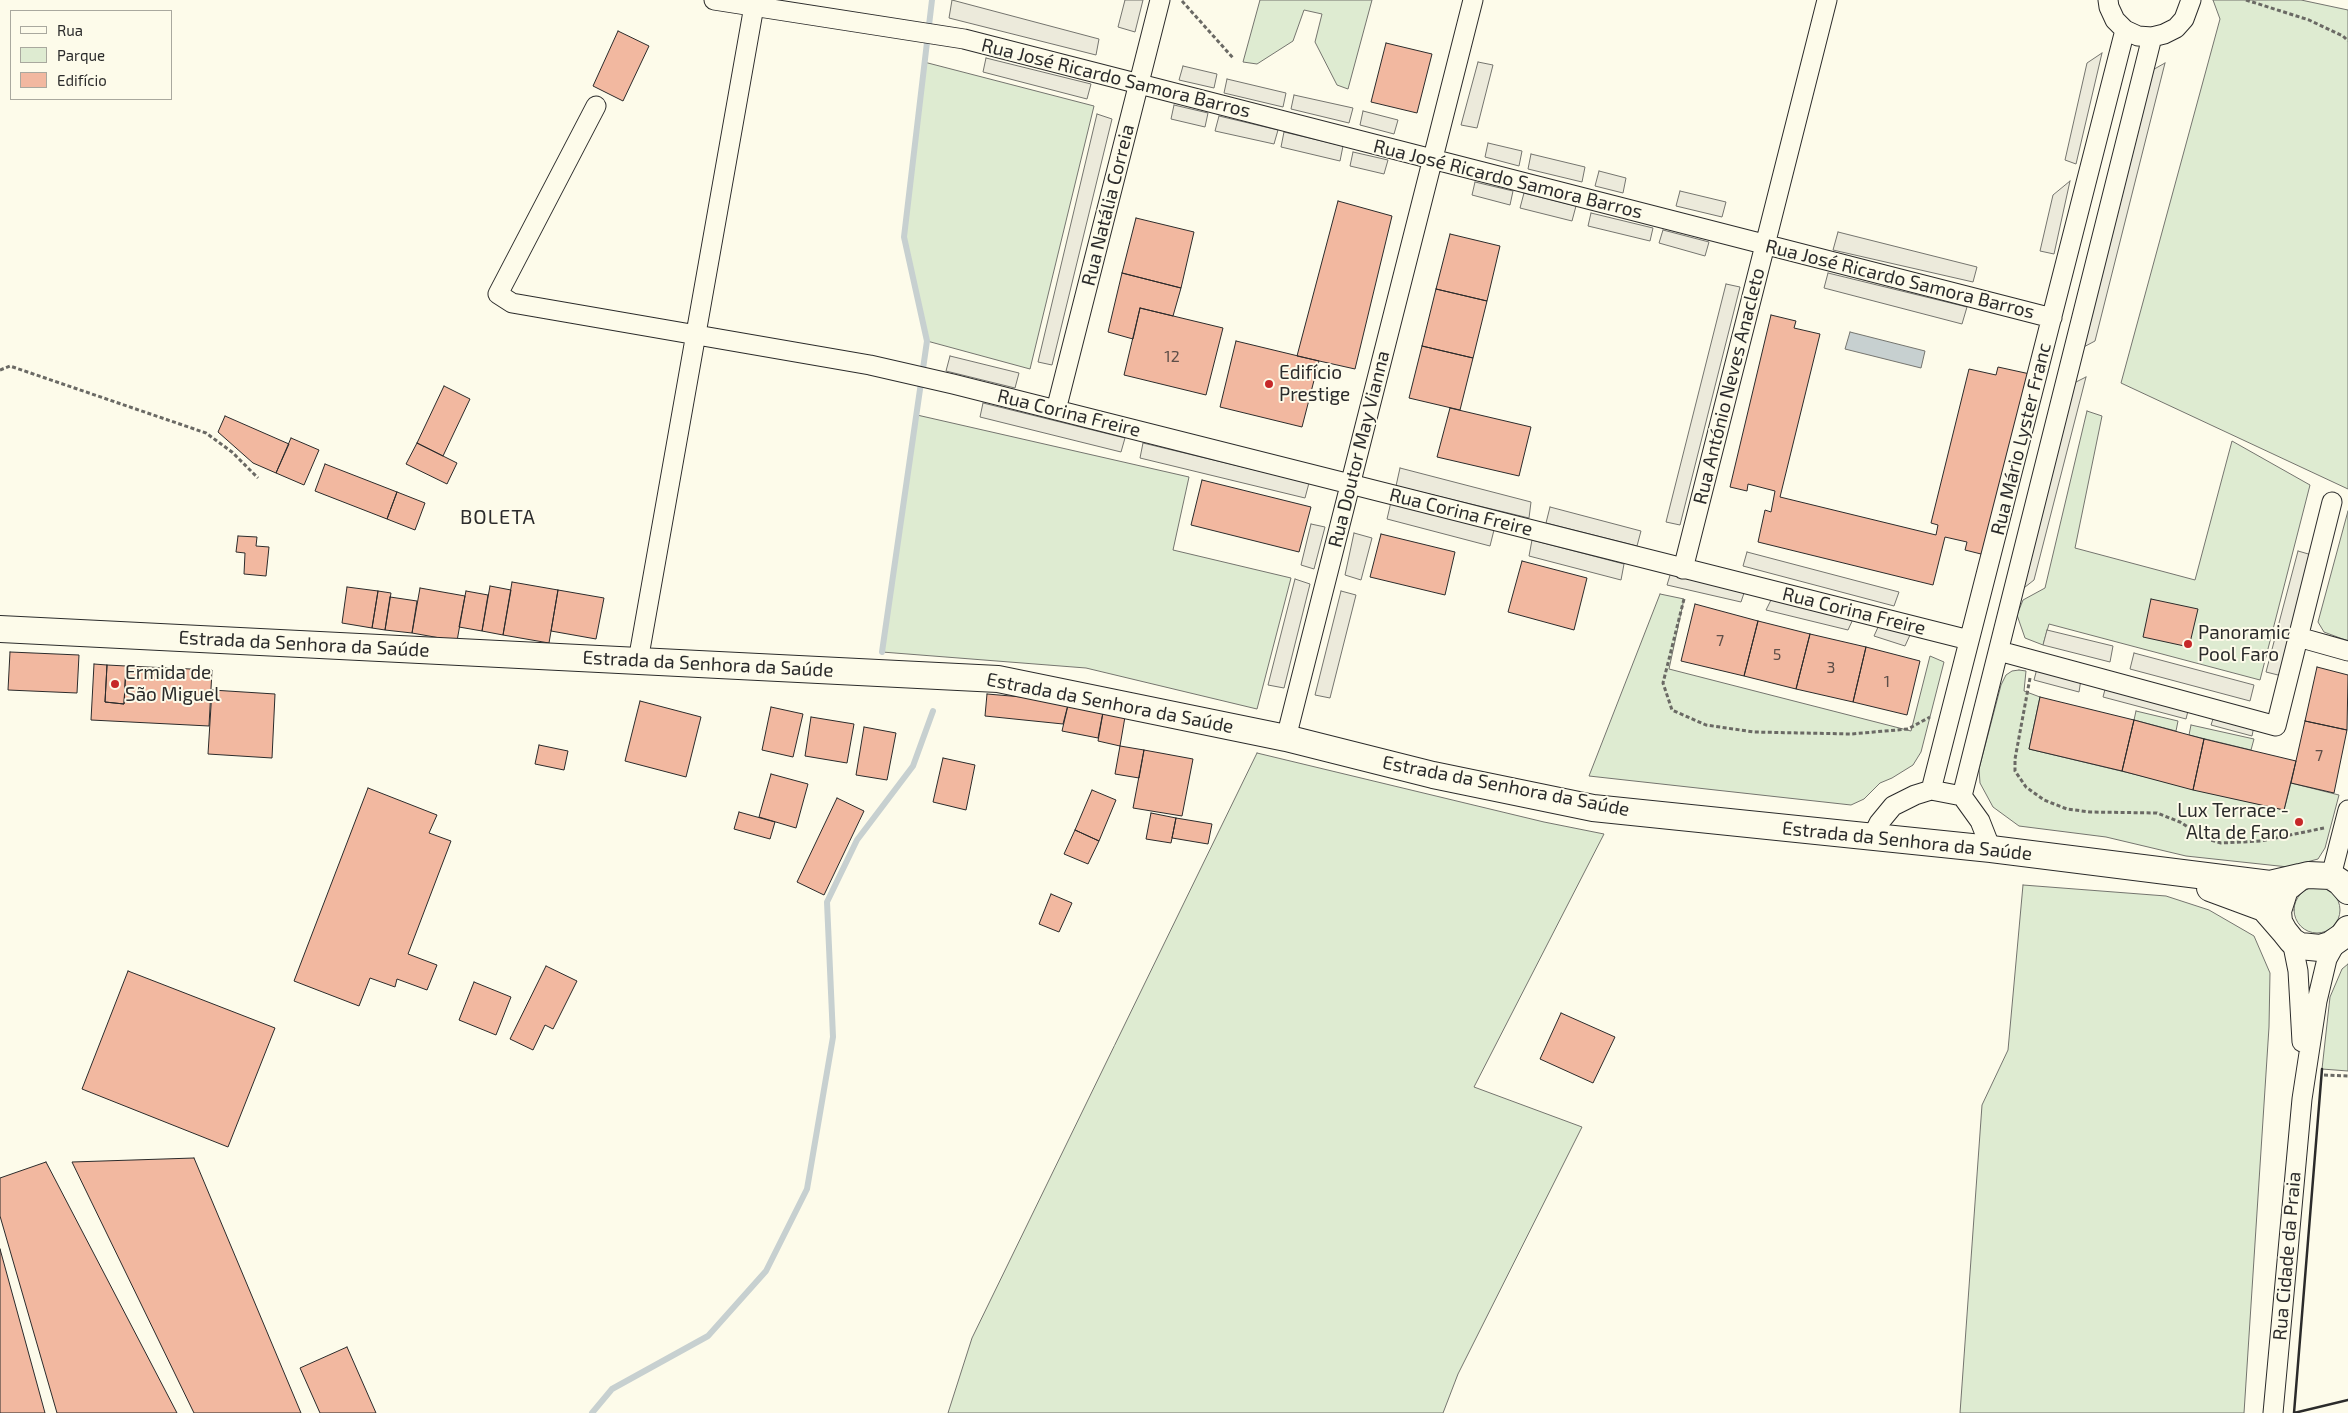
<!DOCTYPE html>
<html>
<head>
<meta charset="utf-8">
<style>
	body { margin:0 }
	#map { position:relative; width:2348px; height:1413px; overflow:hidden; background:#fdfbea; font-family:"Exo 2",sans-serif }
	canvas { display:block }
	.legend { position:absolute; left:10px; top:10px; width:162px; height:90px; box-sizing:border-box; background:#fdfbea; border:1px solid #a9a89e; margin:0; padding:6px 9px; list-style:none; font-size:15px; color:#2b2b2b }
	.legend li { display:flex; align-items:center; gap:10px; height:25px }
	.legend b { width:25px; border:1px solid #a9a89e }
</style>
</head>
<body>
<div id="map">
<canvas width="2348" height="1413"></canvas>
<ul class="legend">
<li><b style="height:6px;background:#fdfbea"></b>Rua</li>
<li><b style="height:14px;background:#deebd1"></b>Parque</li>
<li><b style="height:14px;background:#f2b8a0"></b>Edifício</li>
</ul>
</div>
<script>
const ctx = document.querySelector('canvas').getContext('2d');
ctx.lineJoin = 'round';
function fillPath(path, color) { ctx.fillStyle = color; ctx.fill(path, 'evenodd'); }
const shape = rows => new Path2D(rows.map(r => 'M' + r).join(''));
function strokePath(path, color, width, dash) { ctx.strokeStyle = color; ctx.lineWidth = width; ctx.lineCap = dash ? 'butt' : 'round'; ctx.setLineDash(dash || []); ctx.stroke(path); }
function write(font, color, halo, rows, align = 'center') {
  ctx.font = font + ' "Exo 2",sans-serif'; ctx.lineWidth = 4; ctx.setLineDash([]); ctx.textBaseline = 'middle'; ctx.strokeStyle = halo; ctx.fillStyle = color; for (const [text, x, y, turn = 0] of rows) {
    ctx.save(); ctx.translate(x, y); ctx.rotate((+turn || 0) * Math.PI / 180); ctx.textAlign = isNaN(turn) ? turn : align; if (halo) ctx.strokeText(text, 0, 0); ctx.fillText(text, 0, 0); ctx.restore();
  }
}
const green = shape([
	[1260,0,1372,0,1348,89,1337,85,1315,42,1322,14,1304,10,1293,41,1257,64,1243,62,1260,0],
	[2213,0,2301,0,2348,10,2348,489,2121,383,2220,19,2213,0],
	[924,62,1094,106,1030,369,927,341,904,237,924,62],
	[2087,411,2102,416,2075,548,2195,580,2232,441,2310,485,2260,680,2049,624,2043,645,2025,638,2017,615,2023,600,2045,588,2087,411],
	[917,415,1189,477,1173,550,1291,578,1257,709,1086,668,882,652,917,415],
	[2348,511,2348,641,2324,632,2318,622,2348,511],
	[1660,594,1684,599,1669,669,1911,731,1930,656,1944,662,1921,752,1913,765,1892,778,1880,783,1864,799,1851,805,1589,776,1660,594],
	[2019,670,2026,671,2024,691,2040,697,2029,749,2284,810,2291,783,2339,795,2325,848,2318,859,2288,867,2186,856,2106,837,2019,826,1993,807,1980,783,1979,769,2001,685,2006,675,2012,671,2019,670],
	[2136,711,2178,721,2176,731,2134,720,2136,711],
	[2191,725,2254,739,2251,750,2189,735,2191,725],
	[1257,753,1544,822,1604,834,1474,1087,1582,1127,1458,1374,1443,1413,948,1413,972,1338,1257,753],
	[2023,885,2166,896,2209,910,2254,936,2270,973,2269,1027,2244,1413,1960,1413,1982,1105,2008,1050,2023,885],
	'2294 910a23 23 0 1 1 46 0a23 23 0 1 1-46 0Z',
	[2348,964,2348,1071,2322,1069,2330,997,2342,969,2348,964]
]);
fillPath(green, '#deebd1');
strokePath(green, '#74746e', 1);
const parking = shape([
	[952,0,1099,39,1096,55,949,18,952,0],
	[1125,0,1143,0,1135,32,1118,27,1125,0],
	[2102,53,2076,164,2065,160,2087,63,2102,53],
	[986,58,1091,84,1087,99,983,72,986,58],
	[1478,62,1493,65,1477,128,1461,125,1478,62],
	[2165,63,2095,341,2078,350,2149,72,2165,63],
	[1183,66,1217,74,1214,88,1179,80,1183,66],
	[1227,79,1286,93,1283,107,1224,93,1227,79],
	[1294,95,1353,108,1349,123,1291,109,1294,95],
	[1174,105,1208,113,1205,127,1171,119,1174,105],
	[1363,111,1398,120,1394,134,1360,125,1363,111],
	[1097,114,1112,119,1052,365,1038,362,1097,114],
	[1219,116,1278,130,1274,144,1215,131,1219,116],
	[1284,132,1343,146,1340,161,1281,147,1284,132],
	[1488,143,1522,151,1519,166,1485,157,1488,143],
	[1353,152,1388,160,1384,174,1350,166,1353,152],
	[1531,154,1585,167,1582,182,1528,169,1531,154],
	[1599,171,1626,178,1623,193,1595,186,1599,171],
	[2070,181,2054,254,2040,251,2053,195,2070,181],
	[1475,182,1513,191,1510,205,1472,195,1475,182],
	[1680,191,1726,202,1722,217,1676,206,1680,191],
	[1524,193,1576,206,1572,221,1520,208,1524,193],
	[1591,213,1653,228,1650,241,1588,226,1591,213],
	[1663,230,1709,242,1705,256,1659,243,1663,230],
	[1838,232,1977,267,1973,282,1833,250,1838,232],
	[1828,273,1967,307,1962,324,1824,288,1828,273],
	[1726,284,1740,287,1680,525,1666,522,1726,284],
	[950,356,1019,373,1015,388,946,371,950,356],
	[2086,377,2034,580,2020,591,2072,384,2086,377],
	[983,403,1125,438,1121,452,980,417,983,403],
	[1143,443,1309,483,1305,498,1140,458,1143,443],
	[1400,468,1531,502,1529,518,1396,486,1400,468],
	[1391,502,1494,530,1490,546,1387,519,1391,502],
	[1550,507,1641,531,1637,546,1546,523,1550,507],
	[1311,524,1325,527,1314,569,1301,565,1311,524],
	[1354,533,1372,538,1361,580,1345,575,1354,533],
	[1532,540,1624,564,1621,580,1529,556,1532,540],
	[2298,551,2312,555,2282,676,2266,672,2298,551],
	[1747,552,1899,592,1894,606,1743,566,1747,552],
	[1671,572,1745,590,1741,602,1667,585,1671,572],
	[1295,579,1310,584,1284,688,1268,685,1295,579],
	[1341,591,1356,595,1330,698,1315,695,1341,591],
	[1772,598,1854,617,1848,630,1766,610,1772,598],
	[1879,625,1910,635,1905,646,1874,636,1879,625],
	[2047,630,2113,646,2110,662,2043,645,2047,630],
	[2134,653,2254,685,2250,701,2130,669,2134,653],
	[2039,661,2082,673,2079,692,2034,680,2039,661],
	[2107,682,2190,703,2186,719,2103,697,2107,682],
	[2216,710,2255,721,2252,736,2211,725,2216,710]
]);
fillPath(parking, '#eceadb');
strokePath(parking, '#74746e', 1);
const water = shape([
	[1850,332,1925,351,1921,368,1845,349,1850,332]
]);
fillPath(water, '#c7d0d0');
strokePath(water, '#74746e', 1);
strokePath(shape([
	[882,652,927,341,904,237,932,0],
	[592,1413,612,1389,708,1336,766,1271,807,1189,833,1037,827,902,857,840,913,766,933,711]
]), '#c7d0d0', 6);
const building = shape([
	[618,31,649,46,623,101,593,86,618,31],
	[1386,43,1432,54,1417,113,1371,102,1386,43],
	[1338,201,1392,216,1355,369,1297,356,1338,201],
	[1136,218,1194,232,1181,288,1122,273,1136,218],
	[1450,234,1500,246,1487,301,1436,289,1450,234],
	[1122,273,1181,288,1173,316,1140,308,1133,339,1108,332,1122,273],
	[1436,289,1487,301,1473,358,1422,346,1436,289],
	[1140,308,1223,328,1206,395,1124,375,1140,308],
	[1771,315,1796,321,1794,328,1820,334,1780,497,1936,535,1938,525,1931,523,1969,369,1996,375,1998,367,2030,374,1985,555,1965,550,1967,542,1945,537,1933,585,1758,542,1765,510,1771,512,1775,491,1748,484,1747,491,1730,487,1771,315],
	[1236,341,1319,361,1302,427,1220,407,1236,341],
	[1422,346,1473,358,1460,410,1409,398,1422,346],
	[444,386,470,399,443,456,417,443,444,386],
	[1450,408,1531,427,1519,476,1437,457,1450,408],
	[225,416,289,444,276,473,253,463,218,432,225,416],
	[291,438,319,450,304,485,276,473,291,438],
	[417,443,457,463,447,484,406,464,417,443],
	[325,464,397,492,387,519,315,491,325,464],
	[1202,480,1311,507,1299,552,1191,525,1202,480],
	[397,492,425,503,415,530,387,519,397,492],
	[1381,534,1455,552,1445,595,1370,577,1381,534],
	[238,536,257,537,256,546,269,547,266,576,244,574,245,553,236,552,238,536],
	[1522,561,1587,578,1574,630,1508,612,1522,561],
	[512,582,558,590,549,643,503,635,512,582],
	[490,586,511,590,503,635,482,631,490,586],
	[347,587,378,591,372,628,342,623,347,587],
	[420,588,465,596,457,641,412,633,420,588],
	[558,590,604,598,596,639,551,631,558,590],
	[378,591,391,593,385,630,372,628,378,591],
	[466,591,488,595,482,631,459,627,466,591],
	[390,597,417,601,412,633,385,630,390,597],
	[2151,599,2198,609,2189,647,2143,637,2151,599],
	[1695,604,1758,621,1744,676,1681,661,1695,604],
	[1758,621,1810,634,1796,689,1744,676,1758,621],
	[1810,634,1866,647,1853,702,1796,689,1810,634],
	[1866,647,1920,661,1907,715,1853,702,1866,647],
	[10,652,79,655,77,693,8,690,10,652],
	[94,664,107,665,105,702,124,704,126,666,212,670,209,726,91,720,94,664],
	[107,665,126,666,124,704,105,702,107,665],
	[2317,667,2348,675,2347,730,2305,721,2317,667],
	[212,690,275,694,272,758,208,754,212,690],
	[987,694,1069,701,1063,724,985,716,987,694],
	[2040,697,2134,720,2122,771,2029,749,2040,697],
	[640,701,701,717,686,777,625,761,640,701],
	[1069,701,1104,707,1098,738,1062,731,1069,701],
	[771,707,803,714,793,757,762,750,771,707],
	[1104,707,1126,711,1120,746,1098,741,1104,707],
	[811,717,854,724,847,763,805,756,811,717],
	[2134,720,2204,739,2193,790,2122,771,2134,720],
	[2305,721,2347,730,2334,793,2291,783,2305,721],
	[864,727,896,733,887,780,856,775,864,727],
	[2204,739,2296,761,2284,810,2193,790,2204,739],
	[539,745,568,751,564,770,535,764,539,745],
	[1120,746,1144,750,1139,778,1115,774,1120,746],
	[1144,750,1193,759,1182,816,1133,808,1144,750],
	[943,758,975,765,966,810,933,802,943,758],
	[771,774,808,784,796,828,759,817,771,774],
	[368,788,437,815,429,833,451,841,408,954,437,965,427,990,397,979,395,987,370,978,359,1006,294,981,368,788],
	[1092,790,1116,800,1099,841,1075,830,1092,790],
	[837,798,864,811,824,895,797,882,837,798],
	[739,812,775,822,770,839,734,829,739,812],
	[1151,813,1176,818,1171,843,1146,839,1151,813],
	[1176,818,1212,824,1208,844,1172,838,1176,818],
	[1075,830,1099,841,1088,864,1064,854,1075,830],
	[1051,894,1072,903,1059,932,1039,924,1051,894],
	[546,966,577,981,553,1029,545,1025,533,1050,510,1039,546,966],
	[128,971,275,1028,228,1147,82,1089,128,971],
	[474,982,511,997,496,1035,459,1020,474,982],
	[1561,1013,1615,1037,1593,1083,1540,1059,1561,1013],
	[194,1158,301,1413,194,1413,72,1162,194,1158],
	[46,1162,177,1413,57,1413,0,1216,0,1178,46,1162],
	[0,1249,45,1413,0,1413,0,1249],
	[347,1347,376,1413,320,1413,300,1368,347,1347]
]);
fillPath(building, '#f2b8a0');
strokePath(building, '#2b2b2b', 1);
const street = shape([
	[714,0,964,39,2052,318],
	[2108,0,2109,7,2115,20,2125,30,2138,36,2152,37,2164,34,2176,28,2184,19,2191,0],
	[596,106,498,294,512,303,870,365,953,384,1969,640],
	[1056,410,1160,0],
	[1683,569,1827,0],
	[2298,637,2348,651],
	[1999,651,2276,726,2332,502],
	[638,661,754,6],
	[1286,738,1473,0],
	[1931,790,2125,30],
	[1962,796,2152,37],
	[1872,837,1879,823,1893,806,1915,795,1931,790,1962,796,1980,821,1991,849],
	[2331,876,2348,810],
	[2292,941,2298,971,2302,1042],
	[2273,1413,2302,1099,2317,1001,2327,959,2337,941]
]);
const secondary = shape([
	[0,629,998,679,1286,738,1433,775,1593,808,1991,849,2270,884,2300,877],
	[2210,888,2264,908,2284,931],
	[2348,891,2340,882,2331,876,2308,875,2300,877,2285,889,2278,911,2279,922,2284,931,2292,941,2300,946,2320,948,2330,945,2343,936,2348,929]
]);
strokePath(street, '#2b2b2b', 21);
strokePath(secondary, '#2b2b2b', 28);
strokePath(shape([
	[2246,0,2309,20,2343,36,2348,41],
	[1182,1,1234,59],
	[0,370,10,366,206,433,232,452,258,478],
	[1684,599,1663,683,1672,710,1706,725,1754,732,1851,734,1908,729,1930,717],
	[2030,678,2015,759,2015,771,2026,787,2044,800,2067,809,2090,812,2157,813,2180,822,2207,839,2221,843,2261,841,2324,828],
	[2324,1075,2348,1076]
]), '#6a6964', 3, [4, 2.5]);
strokePath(street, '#fdfbea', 19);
strokePath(secondary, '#fdfbea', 26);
strokePath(shape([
	[2322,1069,2294,1413,2348,1400]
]), '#2b2b2b', 2.5);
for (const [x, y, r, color] of [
	[1269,384,5,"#c62828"],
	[2188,644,5,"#c62828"],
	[115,684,5,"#c62828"],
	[2299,822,5,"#c62828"]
]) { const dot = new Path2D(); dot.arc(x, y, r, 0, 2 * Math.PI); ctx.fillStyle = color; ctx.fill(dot); strokePath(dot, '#fdfbea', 2); }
write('16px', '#5d4e48', null, [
	["12",1172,357],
	["7",1720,641],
	["5",1777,655],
	["3",1831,668],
	["1",1887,682],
	["7",2319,756]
]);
write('19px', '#2b2b2b', '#fdfbea', [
	["Rua José Ricardo Samora Barros",1116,78,14],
	["Rua José Ricardo Samora Barros",1508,179,14],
	["Rua Natália Correia",1108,205,-76],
	["Rua José Ricardo Samora Barros",1900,279,14],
	["Rua António Neves Anacleto",1729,386,-76],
	["Rua Corina Freire",1069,413,14],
	["Rua Mário Lyster Franc",2021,439,-76],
	["Rua Doutor May Vianna",1359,449,-76],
	["Rua Corina Freire",1461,512,14],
	["Rua Corina Freire",1854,611,14],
	["Estrada da Senhora da Saúde",304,644,3],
	["Estrada da Senhora da Saúde",708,664,3],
	["Estrada da Senhora da Saúde",1110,703,11],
	["Estrada da Senhora da Saúde",1506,786,11],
	["Estrada da Senhora da Saúde",1907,841,6],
	["Rua Cidade da Praia",2287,1256,-85]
]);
write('19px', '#2b2b2b', '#fdfbea', [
	["Edifício",1279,373],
	["Prestige",1279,395],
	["Panoramic",2198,633],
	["Pool Faro",2198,655],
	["Ermida de",125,673],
	["São Miguel",125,695],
	["Lux Terrace -",2289,811,"right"],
	["Alta de Faro",2289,833,"right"]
], 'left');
ctx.letterSpacing = '1px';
write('20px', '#2b2b2b', '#fdfbea', [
	["BOLETA",498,517]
]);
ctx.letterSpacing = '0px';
</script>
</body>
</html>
